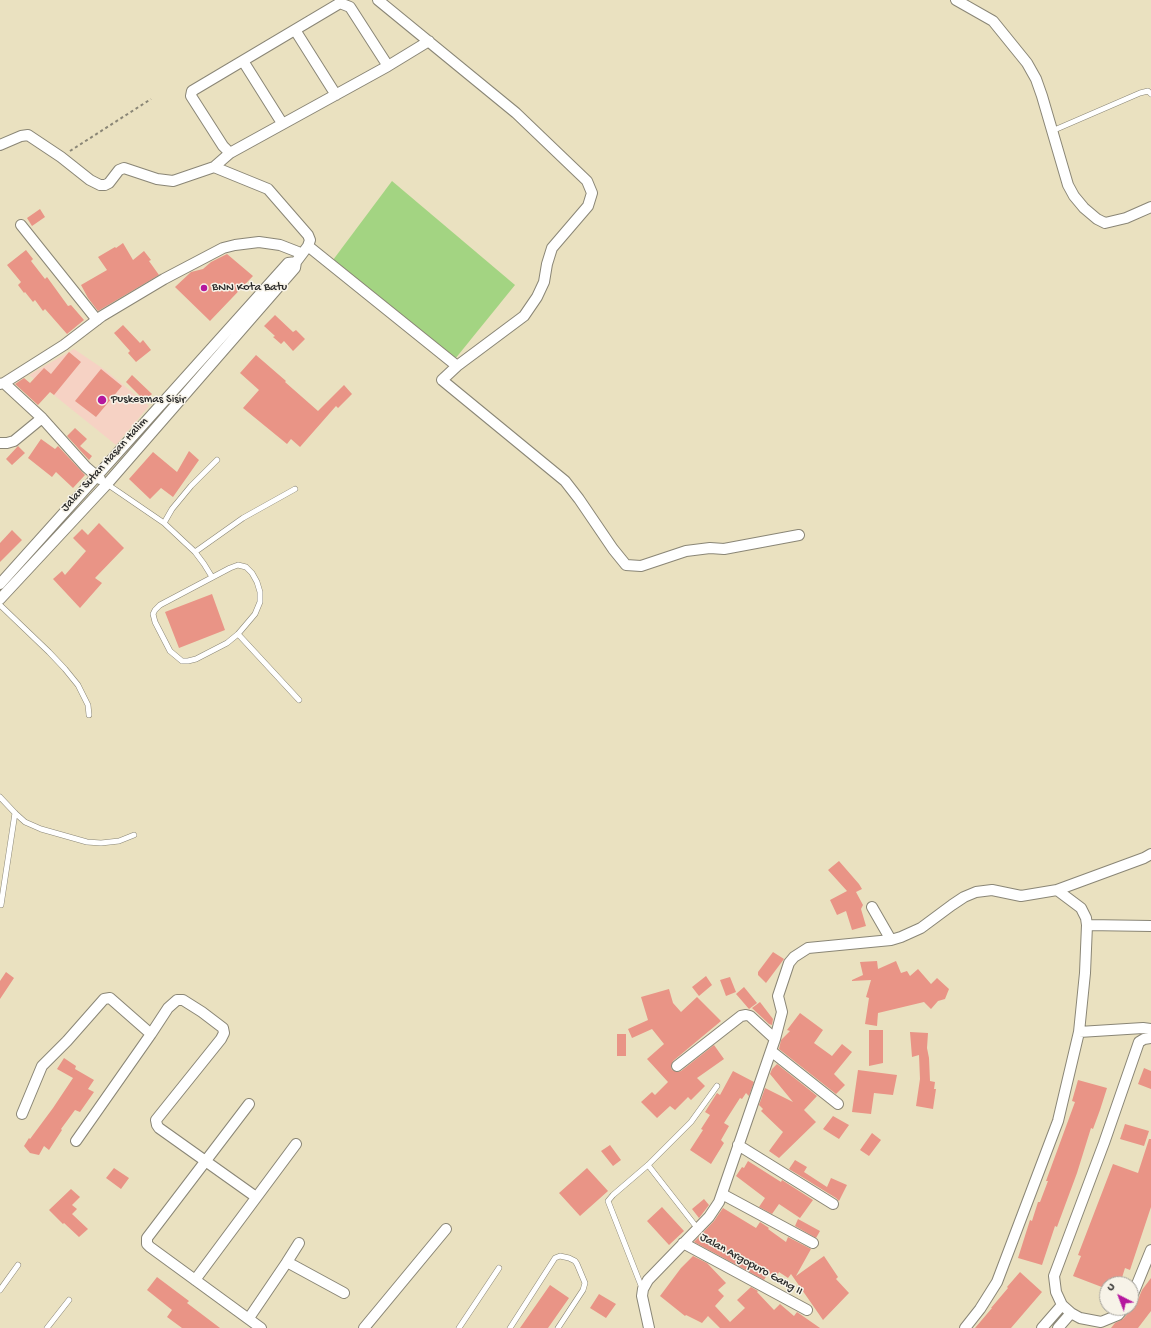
<!DOCTYPE html>
<html>
<head>
<meta charset="utf-8">
<style>
	body { margin:0 }
	#map { position:relative; width:1151px; height:1328px; overflow:hidden; background:#eae1c0; font-family:"Gochi Hand",sans-serif }
	canvas { display:block }
	.north { position:absolute; left:1099px; top:1276px; width:40px; height:40px; box-sizing:border-box; background:#f7f3e8; border:1px solid #a5a39c; border-radius:50%; rotate:318deg; font-size:11px; font-weight:700; line-height:16px; text-align:center; color:#2b2b2b }
	.north::after { content:''; display:block; margin:auto; width:14px; height:18px; background:#b5179e; clip-path:polygon(50% 0,100% 100%,50% 72%,0 100%) }
</style>
</head>
<body>
<div id="map">
<canvas width="1151" height="1328"></canvas>
<div class="north">U</div>
</div>
<script>
const ctx = document.querySelector('canvas').getContext('2d');
ctx.lineJoin = 'round';
function fillPath(path, color) { ctx.fillStyle = color; ctx.fill(path, 'evenodd'); }
const shape = rows => new Path2D(rows.map(r => 'M' + r).join(''));
function strokePath(path, color, width, dash) { ctx.strokeStyle = color; ctx.lineWidth = width; ctx.lineCap = dash ? 'butt' : 'round'; ctx.setLineDash(dash || []); ctx.stroke(path); }
function write(font, color, halo, rows, align = 'center') {
  ctx.font = font + ' "Gochi Hand",sans-serif'; ctx.lineWidth = 3; ctx.setLineDash([]); ctx.textBaseline = 'middle'; ctx.strokeStyle = halo; ctx.fillStyle = color; for (const [text, x, y, turn = 0] of rows) {
    ctx.save(); ctx.translate(x, y); ctx.rotate((+turn || 0) * Math.PI / 180); ctx.textAlign = isNaN(turn) ? turn : align; if (halo) ctx.strokeText(text, 0, 0); ctx.fillText(text, 0, 0); ctx.restore();
  }
}
fillPath(shape([
	[74,349,105,370,149,406,116,445,29,375]
]), '#f6d2c4');
fillPath(shape([
	[392,181,515,285,455,359,333,260]
]), '#a3d482');
fillPath(shape([
	[40,209,45,217,32,226,27,218],
	[123,243,133,260,144,251,151,260,149,261,159,275,98,311,88,298,81,285,107,270,98,257,115,247,116,248],
	[26,250,33,259,31,261,45,279,47,277,68,306,71,305,84,320,67,334,45,309,43,311,35,300,33,302,25,292,24,293,18,285,21,282,7,265],
	[227,254,253,276,210,321,175,287,191,272,203,269,211,262],
	[275,315,293,332,296,330,305,339,293,351,284,341,281,344,273,337,275,336,264,326],
	[123,325,140,343,143,340,151,350,136,362,128,353,130,351,114,333],
	[69,352,81,362,54,395,50,392,38,405,15,384,24,378,30,383,44,368,51,374],
	[256,355,286,381,285,382,318,411,344,385,352,394,338,408,336,406,300,447,291,439,287,444,243,408,259,390,240,373],
	[101,369,122,386,96,417,75,401],
	[132,375,152,394,145,401,126,382],
	[75,428,87,439,80,446,92,456,89,460,67,436],
	[41,439,55,449,58,446,85,475,73,488,56,472,52,477,28,458],
	[18,446,25,453,12,465,6,459],
	[189,451,199,460,173,497,161,488,150,499,129,479,153,452,177,472],
	[99,523,124,548,95,578,102,583,80,608,53,579,62,571,65,575,86,551,73,538,82,529,88,535],
	[12,530,22,540,0,562,0,543],
	[212,594,225,630,179,648,165,612],
	[839,861,859,884,862,889,856,892,863,905,861,909,866,926,852,930,846,911,837,915,830,900,847,891,828,870],
	[773,952,784,959,766,983,758,975,758,972],
	[877,961,878,969,896,961,901,973,907,971,910,976,918,969,931,984,937,978,949,989,945,999,938,1001,931,1009,924,1002,878,1013,877,1026,865,1024,869,998,866,997,871,980,852,981,852,980,863,975,860,962],
	[6,972,14,978,0,999,0,981],
	[706,976,712,985,699,996,692,987],
	[730,977,736,992,726,996,720,980],
	[744,987,757,1003,749,1009,736,994],
	[669,989,673,1003,681,1012,697,997,721,1021,673,1061,671,1067,672,1070,678,1072,681,1071,714,1045,724,1059,697,1078,705,1086,691,1100,688,1097,675,1110,670,1106,657,1118,641,1102,652,1092,655,1095,668,1082,647,1059,664,1044,652,1029,632,1038,628,1029,648,1020,641,997],
	[760,1002,773,1019,772,1025,769,1024,752,1008],
	[800,1013,823,1030,814,1043,832,1056,842,1044,852,1052,834,1074,845,1085,836,1094,779,1049,781,1040,790,1031,787,1030],
	[869,1030,883,1030,883,1063,869,1066],
	[910,1032,928,1033,927,1048,929,1058,930,1081,935,1082,934,1089,936,1089,933,1109,916,1106,920,1079,919,1055,912,1057],
	[617,1034,626,1034,626,1056,617,1056],
	[64,1058,76,1066,75,1069,94,1080,88,1089,94,1092,80,1112,75,1110,61,1129,62,1130,49,1150,44,1146,39,1155,30,1153,24,1146,29,1138,30,1139,53,1108,73,1078,57,1069],
	[777,1064,817,1096,804,1110,816,1122,779,1158,769,1151,783,1132,761,1111,763,1109,759,1105,765,1088,793,1102,770,1074,772,1069],
	[1144,1068,1151,1071,1151,1089,1138,1084],
	[858,1070,897,1075,893,1095,874,1093,871,1114,852,1112],
	[733,1071,754,1082,749,1096,746,1093,742,1099,740,1098,724,1123,729,1126,721,1140,724,1143,711,1164,690,1150,703,1130,701,1129,710,1115,705,1112,717,1093,720,1095],
	[1078,1080,1107,1088,1100,1110,1093,1129,1091,1128,1077,1173,1057,1227,1055,1226,1042,1265,1018,1258,1030,1220,1032,1221,1038,1202,1040,1202,1048,1181,1046,1181,1075,1102,1072,1101],
	[833,1116,849,1125,839,1139,823,1129],
	[1125,1124,1149,1131,1144,1146,1120,1139],
	[872,1133,881,1140,869,1156,860,1150],
	[1149,1139,1151,1139,1151,1207,1130,1270,1125,1268,1120,1284,1107,1284,1107,1289,1073,1276,1081,1256,1078,1255,1113,1164,1138,1173],
	[610,1145,621,1160,613,1166,601,1151],
	[795,1160,807,1167,804,1172,827,1187,831,1178,847,1185,839,1201,836,1198,789,1169],
	[748,1161,781,1182,782,1180,813,1200,800,1218,779,1204,772,1214,759,1207,765,1198,736,1176,742,1167,744,1168],
	[114,1168,129,1178,121,1189,106,1178],
	[587,1168,608,1191,580,1216,559,1193],
	[71,1189,80,1197,72,1205,77,1209,72,1214,88,1229,79,1237,64,1223,63,1224,49,1210],
	[704,1199,709,1205,699,1218,692,1209],
	[662,1207,684,1231,669,1245,647,1221],
	[723,1208,756,1228,760,1222,769,1228,768,1229,786,1242,788,1237,811,1249,796,1276,824,1256,838,1277,836,1279,849,1293,823,1320,791,1274,788,1278,779,1272,776,1278,768,1273,764,1280,694,1242,714,1221],
	[798,1219,820,1231,816,1238,795,1226],
	[693,1256,707,1263,726,1283,718,1290,724,1296,715,1306,730,1322,745,1308,737,1300,751,1287,758,1291,757,1292,774,1310,780,1304,794,1316,797,1312,820,1328,720,1328,708,1316,702,1323,686,1315,685,1316,660,1296,681,1268],
	[1020,1272,1042,1292,1011,1328,975,1328,992,1308,991,1308,1008,1288,1007,1287],
	[157,1277,189,1301,187,1303,220,1328,182,1328,167,1317,172,1310,147,1290],
	[1151,1278,1151,1311,1138,1328,1111,1328,1115,1323,1123,1319,1129,1312,1131,1305,1135,1304,1137,1302,1142,1290],
	[550,1285,569,1298,548,1328,520,1328],
	[599,1294,616,1304,606,1318,590,1308]
]), '#e99486');
const service = shape([
	[1052,131,1140,93,1148,91,1151,94],
	[107,484,164,523,195,552,204,564,212,577],
	[164,523,172,509,191,486,217,460],
	[195,552,243,518,295,489],
	[238,565,246,567,252,573,257,582,260,592,260,602,255,614,238,634,227,643,196,659,188,661,182,661,170,651,155,622,153,614,155,610,160,605,230,568,238,565],
	[0,605,49,652,65,669,78,685,88,705,89,715],
	[238,634,299,700],
	[0,797,15,813,25,822,41,829,87,842,101,843,119,841,134,835],
	[1,905,15,813],
	[648,1165,698,1229],
	[642,1288,608,1201,613,1195,648,1165,691,1122,717,1086],
	[0,1290,18,1265],
	[47,1328,69,1300],
	[459,1328,499,1268],
	[510,1328,555,1258,560,1256,569,1258,575,1261,577,1264,585,1283,583,1290,558,1328]
]);
const minor = shape([
	[378,0,516,113,587,181,592,193,588,206,552,248,547,264,544,282,537,297,524,316,457,366,442,380,565,481,579,499,613,549,626,565,641,566,686,551,710,548,724,549,799,535],
	[956,0,993,21,1027,63,1036,79,1042,96,1068,185,1074,196,1084,208,1097,219,1105,223,1126,218,1151,207],
	[295,30,336,95],
	[243,61,282,123],
	[0,145,21,136,28,135,61,157,90,180,100,185,105,185,109,183,119,170,124,168,157,179,173,181,214,167,230,153,388,66,429,41],
	[230,153,223,146,191,96,192,91,340,3,350,7,388,66],
	[21,225,97,320],
	[308,246,457,366],
	[4,383,64,345,102,316,164,279,223,248,235,245,259,242,280,245,298,252,301,255],
	[0,384,4,383,42,418,86,467,100,479],
	[0,443,7,443,14,441,42,418],
	[0,584,288,263,296,262],
	[0,599,107,484,295,268,296,262,308,246,310,240,308,235,268,189,214,167],
	[1057,890,1144,858,1151,854],
	[872,907,891,940],
	[1087,925,1151,926],
	[1079,1032,1143,1028,1151,1029],
	[771,1051,838,1104],
	[677,1066,741,1016,746,1015,750,1016,775,1039],
	[249,1104,147,1238,147,1244,150,1247,261,1328],
	[22,1114,42,1066,67,1041,104,999,110,998,151,1034],
	[76,1141,151,1034,168,1008,177,1000,183,1000,202,1012,223,1028,224,1033,221,1039,156,1120,157,1125,159,1128,256,1197],
	[738,1145,833,1204],
	[722,1194,813,1243],
	[683,1243,807,1310],
	[287,1262,299,1243],
	[195,1280,296,1144],
	[1131,1299,1151,1250],
	[1124,1308,1118,1315,1101,1322,1080,1318,1071,1313,1062,1305,1056,1292,1054,1276,1104,1143,1139,1042,1144,1039,1151,1038],
	[249,1318,287,1262,344,1293],
	[364,1328,446,1229],
	[649,1328,642,1296,643,1289,648,1280,709,1217,719,1202,775,1039,782,1012,778,996,789,963,794,957,808,948,891,940,901,937,921,928,952,905,964,897,976,892,992,890,1021,896,1057,890,1081,908,1086,918,1087,925,1085,973,1079,1032,1058,1121,997,1282,980,1309,965,1328],
	[1042,1328,1062,1305],
	[1058,1328,1071,1313]
]);
strokePath(service, '#8a8676', 6);
strokePath(minor, '#8a8676', 12);
strokePath(shape([
	[70,151,151,99]
]), '#8a8676', 2, [3, 3]);
strokePath(service, '#fff', 5);
strokePath(minor, '#fff', 10);
for (const [x, y, r, color] of [
	[204,288,4,"#b5179e"],
	[102,400,5,"#b5179e"]
]) { const dot = new Path2D(); dot.arc(x, y, r, 0, 2 * Math.PI); ctx.fillStyle = color; ctx.fill(dot); strokePath(dot, '#f7f3e8', 1.5); }
write('12px', '#2b2b2b', '#f7f3e8', [
	["BNN Kota Batu",212,288],
	["Puskesmas Sisir",111,400]
], 'left');
write('12px', '#2b2b2b', '#f7f3e8', [
	["Jalan Sutan Hasan Halim",105,465,-48],
	["Jalan Argopuro Gang II",751,1265,29]
]);
</script>
</body>
</html>
